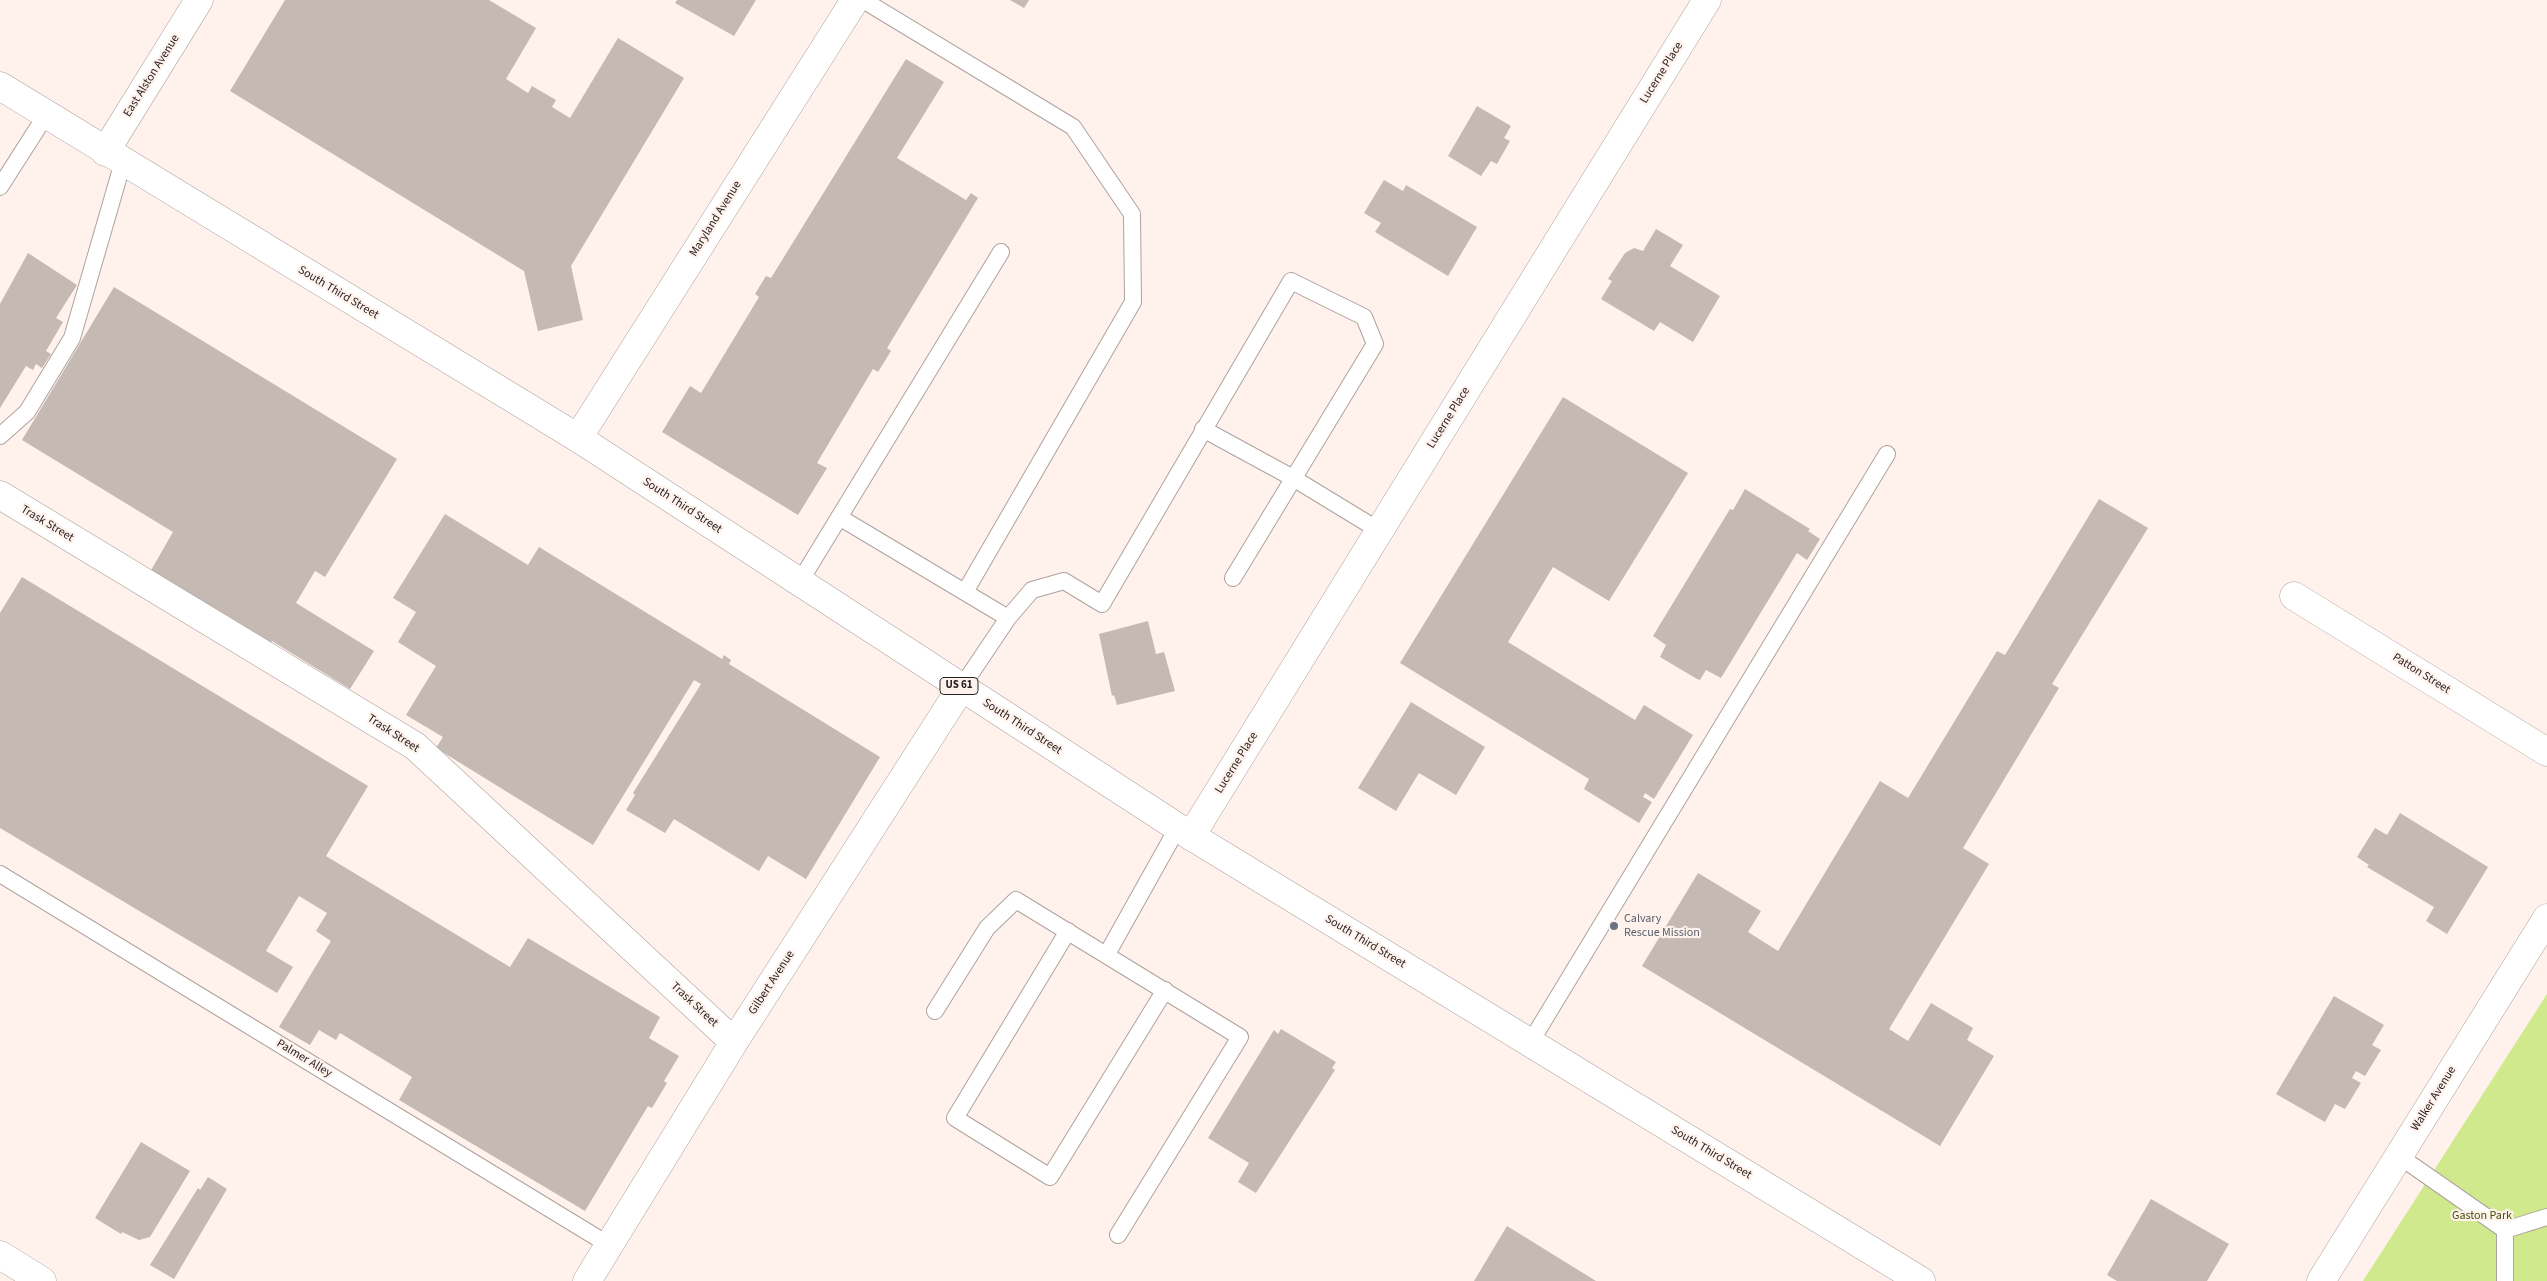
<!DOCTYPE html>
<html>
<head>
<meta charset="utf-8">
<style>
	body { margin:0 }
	canvas { display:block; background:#fff2ec }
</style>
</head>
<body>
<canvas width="2547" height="1281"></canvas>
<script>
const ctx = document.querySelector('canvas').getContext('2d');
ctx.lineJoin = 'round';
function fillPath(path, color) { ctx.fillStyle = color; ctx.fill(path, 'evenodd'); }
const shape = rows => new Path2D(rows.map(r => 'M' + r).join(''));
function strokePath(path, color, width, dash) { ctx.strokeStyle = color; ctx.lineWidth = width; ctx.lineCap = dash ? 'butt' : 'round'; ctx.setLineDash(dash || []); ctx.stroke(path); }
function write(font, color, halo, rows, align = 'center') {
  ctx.font = font + ' "Source Sans 3",sans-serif'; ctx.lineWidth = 4.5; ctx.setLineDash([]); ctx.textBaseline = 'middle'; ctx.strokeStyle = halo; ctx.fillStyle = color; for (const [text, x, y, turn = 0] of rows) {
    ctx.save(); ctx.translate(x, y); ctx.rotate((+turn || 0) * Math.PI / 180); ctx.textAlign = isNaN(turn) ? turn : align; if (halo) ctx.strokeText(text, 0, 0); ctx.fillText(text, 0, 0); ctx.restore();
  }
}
fillPath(shape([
	[2547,994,2547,1281,2363,1281]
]), '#d1e98d');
fillPath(shape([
	[285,0,489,0,536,28,506,79,528,93,532,86,556,100,552,107,570,118,618,38,684,78,571,266,583,320,538,331,524,271,230,91],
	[677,0,756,0,734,36,675,3],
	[1010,0,1029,0,1024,8],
	[906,59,944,82,897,158,966,200,971,193,978,198,887,348,891,351,878,372,873,369,817,463,827,468,798,515,662,432,690,386,701,393,759,297,755,294,766,276,771,278],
	[1477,106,1511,126,1504,138,1510,141,1497,164,1491,161,1481,176,1448,156],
	[1384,180,1403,191,1406,185,1477,227,1448,276,1375,232,1381,223,1364,213],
	[1656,229,1683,245,1670,266,1720,296,1693,342,1660,322,1654,331,1601,299,1612,281,1608,279,1625,253,1634,248,1643,251],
	[28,253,77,285,56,318,63,322,46,351,51,354,42,368,36,364,33,370,26,366,0,408,0,304],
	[114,287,397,459,325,577,315,571,296,603,374,651,350,689,272,641,269,645,150,572,173,532,22,440],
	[1563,397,1688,473,1609,601,1553,567,1508,642,1635,720,1644,705,1693,735,1654,799,1645,793,1643,797,1652,802,1639,823,1584,789,1589,779,1400,663],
	[1745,489,1810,529,1808,531,1820,539,1807,560,1797,553,1721,678,1706,670,1700,680,1697,679,1660,657,1666,645,1653,636,1730,509,1733,510],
	[2099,499,2148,528,2052,684,2059,688,1963,848,1989,864,1889,1029,1908,1041,1931,1003,1973,1028,1967,1040,1994,1056,1940,1146,1642,966,1698,873,1761,911,1748,932,1778,951,1880,781,1908,798,1997,651,2005,655],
	[445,514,528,565,539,547,722,659,724,655,731,660,729,664,880,757,806,879,768,856,759,871,674,819,665,833,626,810,635,795,633,793,701,684,694,680,593,845,436,748,443,737,406,715,436,666,398,642,416,612,393,598],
	[22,577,368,786,326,856,510,967,528,938,660,1017,649,1038,679,1056,664,1081,667,1083,652,1108,648,1106,585,1211,399,1100,412,1077,340,1033,336,1040,319,1030,310,1045,279,1027,331,941,316,931,327,913,299,896,266,951,293,967,277,993,0,828,0,613],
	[1148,621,1156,654,1164,652,1175,691,1117,705,1114,695,1112,696,1099,634],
	[1411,702,1485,747,1456,795,1419,773,1396,811,1358,788],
	[2400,813,2488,867,2447,934,2426,921,2434,907,2367,867,2369,865,2357,857,2375,828,2387,835],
	[2334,996,2384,1025,2372,1045,2381,1050,2365,1076,2356,1071,2352,1078,2361,1083,2345,1109,2335,1104,2325,1122,2276,1094],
	[1281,1029,1336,1062,1332,1068,1335,1070,1256,1193,1238,1182,1249,1163,1208,1138,1274,1030,1278,1034],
	[141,1142,190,1171,150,1237,139,1240,122,1232,121,1234,95,1218],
	[208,1177,227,1189,174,1279,150,1265,198,1188,200,1190],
	[2151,1199,2229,1244,2207,1281,2117,1281,2107,1275],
	[1507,1226,1596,1281,1474,1281]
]), '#c5b9b3');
const service = shape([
	[863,0,1073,127,1132,214,1133,302,965,592],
	[0,187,46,115],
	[1203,429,1293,478,1380,531],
	[0,436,27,412,72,338,123,162],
	[839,517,1008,618],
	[799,583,1001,252],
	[961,688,1008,618,1032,590,1064,581,1102,604,1291,281,1364,317,1375,344,1233,578],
	[0,874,609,1245],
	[1068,931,955,1118,1050,1177,1165,990],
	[1107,954,1178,827],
	[935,1011,987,928,1016,900,1240,1037,1118,1235],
	[1530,1043,1887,454],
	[2399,1156,2505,1230],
	[2505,1230,2547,1217],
	[2505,1281,2505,1230]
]);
const minor = shape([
	[105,152,199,0],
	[578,438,855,0],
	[0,495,415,746,734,1042],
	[2294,596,2547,752],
	[1191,836,1707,0],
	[0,1255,42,1281],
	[587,1281,734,1042,961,688]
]);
const tertiary = shape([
	[2321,1281,2547,918]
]);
const primary = shape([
	[0,86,578,438,1191,836,1921,1281]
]);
strokePath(service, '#aea29d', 18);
strokePath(minor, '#aea29d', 29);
strokePath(tertiary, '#aea29d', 29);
strokePath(primary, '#aea29d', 29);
strokePath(service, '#fff', 16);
strokePath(minor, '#fff', 28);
strokePath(tertiary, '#fff', 28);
strokePath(primary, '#fff', 28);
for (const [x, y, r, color] of [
	[1614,926,5,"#6b7280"]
]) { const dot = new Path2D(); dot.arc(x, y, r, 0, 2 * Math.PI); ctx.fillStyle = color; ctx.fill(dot); strokePath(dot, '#fff2ec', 2); }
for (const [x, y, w] of [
	[959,686,38]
]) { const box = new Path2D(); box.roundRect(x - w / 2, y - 8.5, w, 17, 4); ctx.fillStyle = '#fff2ec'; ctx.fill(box); strokePath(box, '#292423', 1); }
write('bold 11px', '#292423', null, [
	["US 61",959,686]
]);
write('12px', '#292423', '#fff2ec', [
	["Lucerne Place",1662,73,-58],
	["East Alston Avenue",152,76,-58],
	["Maryland Avenue",716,219,-58],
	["South Third Street",338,293,31],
	["Lucerne Place",1449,418,-58],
	["South Third Street",682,506,33],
	["Trask Street",47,524,31],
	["Patton Street",2421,674,32],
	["South Third Street",1022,727,33],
	["Trask Street",393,734,33],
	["Lucerne Place",1237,763,-58],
	["South Third Street",1365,942,31],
	["Gilbert Avenue",772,983,-57],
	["Trask Street",694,1005,43],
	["Palmer Alley",304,1059,31],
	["Walker Avenue",2434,1099,-58],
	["South Third Street",1711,1153,31]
]);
write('12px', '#5b616d', '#fff2ec', [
	["Calvary",1624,919],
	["Rescue Mission",1624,933]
], 'left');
write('12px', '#45530c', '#fff2ec', [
	["Gaston Park",2482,1216]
]);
</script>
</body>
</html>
